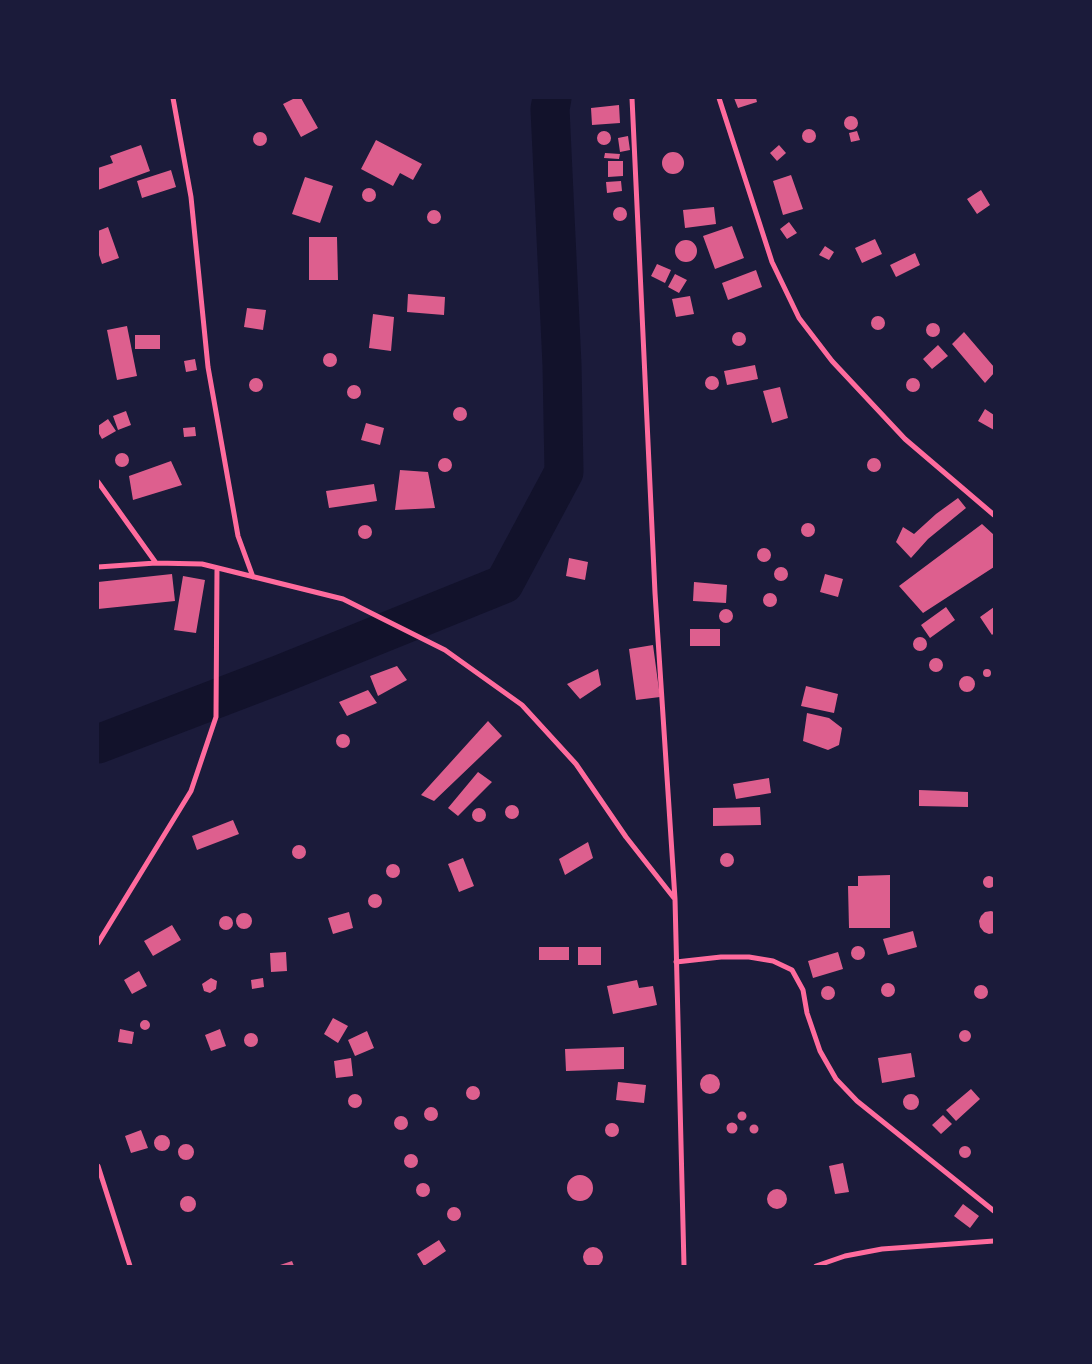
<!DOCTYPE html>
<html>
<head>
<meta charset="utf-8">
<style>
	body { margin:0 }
	#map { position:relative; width:1092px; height:1364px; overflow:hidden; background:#1b1b3a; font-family:"Exo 2",sans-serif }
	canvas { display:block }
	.frame { position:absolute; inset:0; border:99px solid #1b1b3a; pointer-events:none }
</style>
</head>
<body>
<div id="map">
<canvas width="1092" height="1364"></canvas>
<div class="frame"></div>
</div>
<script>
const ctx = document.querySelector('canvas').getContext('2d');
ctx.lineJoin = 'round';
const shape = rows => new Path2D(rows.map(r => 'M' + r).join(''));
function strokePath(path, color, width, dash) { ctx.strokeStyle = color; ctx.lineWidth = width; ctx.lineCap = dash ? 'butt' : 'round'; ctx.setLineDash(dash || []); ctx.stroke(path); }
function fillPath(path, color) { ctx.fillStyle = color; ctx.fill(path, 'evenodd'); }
strokePath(shape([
	[98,744,281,674,504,584,564,472,562,365,550,109,552,98]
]), '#12122b', 39);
fillPath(shape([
	[295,98,301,98,318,128,301,137,283,104],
	[734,98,756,98,757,102,738,108],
	[619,105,620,123,592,125,591,108],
	'844 123a7 7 0 1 1 14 0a7 7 0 1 1-14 0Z',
	'802 136a7 7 0 1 1 14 0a7 7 0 1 1-14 0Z',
	[857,131,860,140,851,142,849,133],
	'597 138a7 7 0 1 1 14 0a7 7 0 1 1-14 0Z',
	'253 139a7 7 0 1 1 14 0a7 7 0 1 1-14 0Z',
	[628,136,630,150,620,152,618,138],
	[376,140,422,164,413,180,400,173,393,186,361,169],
	[141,145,150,171,98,190,98,168,113,163,110,156],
	[779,145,786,153,777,161,770,153],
	'662 163a11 11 0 1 1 22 0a11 11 0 1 1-22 0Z',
	[605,153,620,154,619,159,604,158],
	[608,161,623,161,623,176,608,177],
	[171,170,176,187,142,198,137,181],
	[791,175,803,209,783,215,773,181],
	[305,177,333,186,320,223,292,214],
	[621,181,622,191,607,193,606,182],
	'362 195a7 7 0 1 1 14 0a7 7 0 1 1-14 0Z',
	[981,190,990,205,977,214,967,199],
	[714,207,716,224,685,228,683,210],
	'613 214a7 7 0 1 1 14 0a7 7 0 1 1-14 0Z',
	'427 217a7 7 0 1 1 14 0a7 7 0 1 1-14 0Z',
	[789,222,797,233,787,239,780,229],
	[732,226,744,258,715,269,703,236],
	[108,227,119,258,102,264,98,252,98,231],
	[309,237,337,237,338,280,309,280],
	[875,239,882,254,862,263,855,248],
	'675 251a11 11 0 1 1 22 0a11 11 0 1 1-22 0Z',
	[825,246,834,252,829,260,819,255],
	[915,253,920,265,896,277,890,265],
	[657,264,671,270,665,283,651,276],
	[756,270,762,287,728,300,722,283],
	[675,274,687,280,679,293,668,287],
	[408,294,445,297,444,315,407,312],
	[690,296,694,314,676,317,672,299],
	[247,308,266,310,263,330,244,327],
	[373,314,394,317,391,351,369,348],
	'871 323a7 7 0 1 1 14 0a7 7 0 1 1-14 0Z',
	'926 330a7 7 0 1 1 14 0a7 7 0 1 1-14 0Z',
	[127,326,137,376,117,380,107,330],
	'732 339a7 7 0 1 1 14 0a7 7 0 1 1-14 0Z',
	[964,332,994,367,994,373,985,383,952,344],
	[135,335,160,335,160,349,135,349],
	[938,345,948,356,932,369,923,359],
	'323 360a7 7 0 1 1 14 0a7 7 0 1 1-14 0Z',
	[195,359,197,370,186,372,184,361],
	[755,365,758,379,727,385,724,371],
	'705 383a7 7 0 1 1 14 0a7 7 0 1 1-14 0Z',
	'906 385a7 7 0 1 1 14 0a7 7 0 1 1-14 0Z',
	'249 385a7 7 0 1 1 14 0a7 7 0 1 1-14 0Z',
	'347 392a7 7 0 1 1 14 0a7 7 0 1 1-14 0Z',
	[780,387,788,418,772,423,763,391],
	'453 414a7 7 0 1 1 14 0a7 7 0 1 1-14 0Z',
	[985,409,994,415,994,430,978,421],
	[126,411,131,425,118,430,113,416],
	[108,419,116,431,102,439,98,432,98,426],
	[366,423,384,428,380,445,361,440],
	[195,427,196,436,184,437,183,428],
	'115 460a7 7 0 1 1 14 0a7 7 0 1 1-14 0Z',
	'867 465a7 7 0 1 1 14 0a7 7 0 1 1-14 0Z',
	'438 465a7 7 0 1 1 14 0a7 7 0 1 1-14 0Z',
	[171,461,182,485,133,500,129,476],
	[400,470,428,472,435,508,395,510],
	[374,484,377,501,329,508,326,491],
	[958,498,966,508,928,539,911,558,896,542,903,527,914,534,936,514],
	'801 530a7 7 0 1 1 14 0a7 7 0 1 1-14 0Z',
	[982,524,994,535,994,567,923,613,899,586],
	'358 532a7 7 0 1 1 14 0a7 7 0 1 1-14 0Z',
	'757 555a7 7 0 1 1 14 0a7 7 0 1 1-14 0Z',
	[569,558,588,562,585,580,566,576],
	'774 574a7 7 0 1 1 14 0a7 7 0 1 1-14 0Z',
	[172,574,175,601,98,609,98,582],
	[825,574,843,579,838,597,820,592],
	[183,576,205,580,196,633,174,630],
	[694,582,727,585,726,603,693,601],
	'763 600a7 7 0 1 1 14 0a7 7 0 1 1-14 0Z',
	[946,607,955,620,930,638,921,625],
	[994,607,994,633,992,635,980,617],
	'719 616a7 7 0 1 1 14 0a7 7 0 1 1-14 0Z',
	[690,629,720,629,720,646,690,646],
	'913 644a7 7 0 1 1 14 0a7 7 0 1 1-14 0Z',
	[653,645,660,697,636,700,629,649],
	'929 665a7 7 0 1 1 14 0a7 7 0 1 1-14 0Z',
	[397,666,407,680,378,696,370,676],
	'983 673a4 4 0 1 1 8 0a4 4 0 1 1-8 0Z',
	[598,669,601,685,580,699,567,684],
	'959 684a8 8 0 1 1 16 0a8 8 0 1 1-16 0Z',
	[806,686,838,694,834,713,801,706],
	[368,690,377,703,347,716,339,702],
	[807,713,829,718,842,728,839,745,828,750,803,741],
	[488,721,502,736,434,801,421,795],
	'336 741a7 7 0 1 1 14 0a7 7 0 1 1-14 0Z',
	[478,772,492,782,458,816,448,808],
	[769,778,771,793,736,799,733,784],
	[919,790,968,792,968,807,919,806],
	'505 812a7 7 0 1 1 14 0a7 7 0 1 1-14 0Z',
	[760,807,761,825,713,826,713,808],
	'472 815a7 7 0 1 1 14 0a7 7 0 1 1-14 0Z',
	[233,820,239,834,197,850,192,836],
	[588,842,593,858,565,875,559,859],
	'292 852a7 7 0 1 1 14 0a7 7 0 1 1-14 0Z',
	'720 860a7 7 0 1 1 14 0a7 7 0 1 1-14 0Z',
	[463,858,474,886,459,892,448,864],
	'386 871a7 7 0 1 1 14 0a7 7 0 1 1-14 0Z',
	[890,875,890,928,849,928,848,886,858,886,858,876],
	'983 882a6 6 0 1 1 12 0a6 6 0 1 1-12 0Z',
	'368 901a7 7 0 1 1 14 0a7 7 0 1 1-14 0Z',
	[991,911,994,912,994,933,989,934,984,932,980,927,979,921,981,916,985,912],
	[349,912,353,928,333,934,328,918],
	'236 921a8 8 0 1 1 16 0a8 8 0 1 1-16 0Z',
	'219 923a7 7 0 1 1 14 0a7 7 0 1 1-14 0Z',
	[172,925,181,940,153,956,144,941],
	[913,931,917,947,888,955,883,939],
	'851 953a7 7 0 1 1 14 0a7 7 0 1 1-14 0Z',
	[539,947,569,947,569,960,539,960],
	[578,947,601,947,601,965,578,965],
	[286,952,287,971,271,972,270,953],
	[838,952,843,969,813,978,808,961],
	[139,971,147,986,132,994,124,980],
	[211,978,217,981,216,989,210,993,204,991,202,984],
	[263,978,264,987,252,989,251,980],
	[637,980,639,988,653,986,657,1005,613,1014,607,986],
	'881 990a7 7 0 1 1 14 0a7 7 0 1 1-14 0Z',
	'974 992a7 7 0 1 1 14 0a7 7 0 1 1-14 0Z',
	'821 993a7 7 0 1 1 14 0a7 7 0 1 1-14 0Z',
	[333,1018,348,1026,338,1043,324,1034],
	'140 1025a5 5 0 1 1 10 0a5 5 0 1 1-10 0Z',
	[120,1029,134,1032,132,1044,118,1042],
	[220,1029,226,1046,211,1051,205,1035],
	'959 1036a6 6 0 1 1 12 0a6 6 0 1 1-12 0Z',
	[367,1031,374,1048,355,1056,348,1040],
	'244 1040a7 7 0 1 1 14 0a7 7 0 1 1-14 0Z',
	[624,1047,624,1069,566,1071,565,1049],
	[911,1053,915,1077,882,1083,878,1058],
	[351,1058,353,1076,336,1078,334,1061],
	'700 1084a10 10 0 1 1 20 0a10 10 0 1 1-20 0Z',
	[618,1082,646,1085,644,1103,616,1100],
	'466 1093a7 7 0 1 1 14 0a7 7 0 1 1-14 0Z',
	[971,1089,980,1099,956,1121,946,1110],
	'903 1102a8 8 0 1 1 16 0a8 8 0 1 1-16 0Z',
	'348 1101a7 7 0 1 1 14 0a7 7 0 1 1-14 0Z',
	'424 1114a7 7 0 1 1 14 0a7 7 0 1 1-14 0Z',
	'737.5 1116a4.5 4.5 0 1 1 9 0a4.5 4.5 0 1 1-9 0Z',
	[943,1115,952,1124,941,1134,932,1125],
	'394 1123a7 7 0 1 1 14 0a7 7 0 1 1-14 0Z',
	'605 1130a7 7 0 1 1 14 0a7 7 0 1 1-14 0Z',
	'726.5 1128a5.5 5.5 0 1 1 11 0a5.5 5.5 0 1 1-11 0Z',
	'749.5 1129a4.5 4.5 0 1 1 9 0a4.5 4.5 0 1 1-9 0Z',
	[141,1130,148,1148,131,1153,125,1136],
	'154 1143a8 8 0 1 1 16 0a8 8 0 1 1-16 0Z',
	'178 1152a8 8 0 1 1 16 0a8 8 0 1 1-16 0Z',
	'959 1152a6 6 0 1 1 12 0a6 6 0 1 1-12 0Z',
	'404 1161a7 7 0 1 1 14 0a7 7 0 1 1-14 0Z',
	[843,1163,849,1192,835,1194,829,1166],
	'567 1188a13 13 0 1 1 26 0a13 13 0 1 1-26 0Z',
	'416 1190a7 7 0 1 1 14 0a7 7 0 1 1-14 0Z',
	'767 1199a10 10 0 1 1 20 0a10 10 0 1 1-20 0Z',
	'180 1204a8 8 0 1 1 16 0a8 8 0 1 1-16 0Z',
	[963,1204,979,1216,970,1228,954,1216],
	'447 1214a7 7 0 1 1 14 0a7 7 0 1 1-14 0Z',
	[439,1240,446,1251,424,1266,417,1254],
	'583 1257a10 10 0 1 1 20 0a10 10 0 1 1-20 0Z',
	[292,1261,294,1266,277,1266]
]), '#dd5f8e');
strokePath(shape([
	[173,98,191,197,208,367,238,536,253,577],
	[632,98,655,593,675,899,684,1266],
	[719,98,772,262,799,318,832,361,905,439,994,515],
	[98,482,156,563],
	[98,567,156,563,202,564,343,599,445,650,522,705,576,764,626,837,674,898],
	[98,943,191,791,216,717,217,568],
	[676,962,721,957,749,957,773,961,792,970,803,990,807,1013,820,1051,836,1079,857,1101,994,1211],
	[98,1166,130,1266],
	[816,1266,845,1256,882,1249,994,1241]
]), '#ff6b9d', 5);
</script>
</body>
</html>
